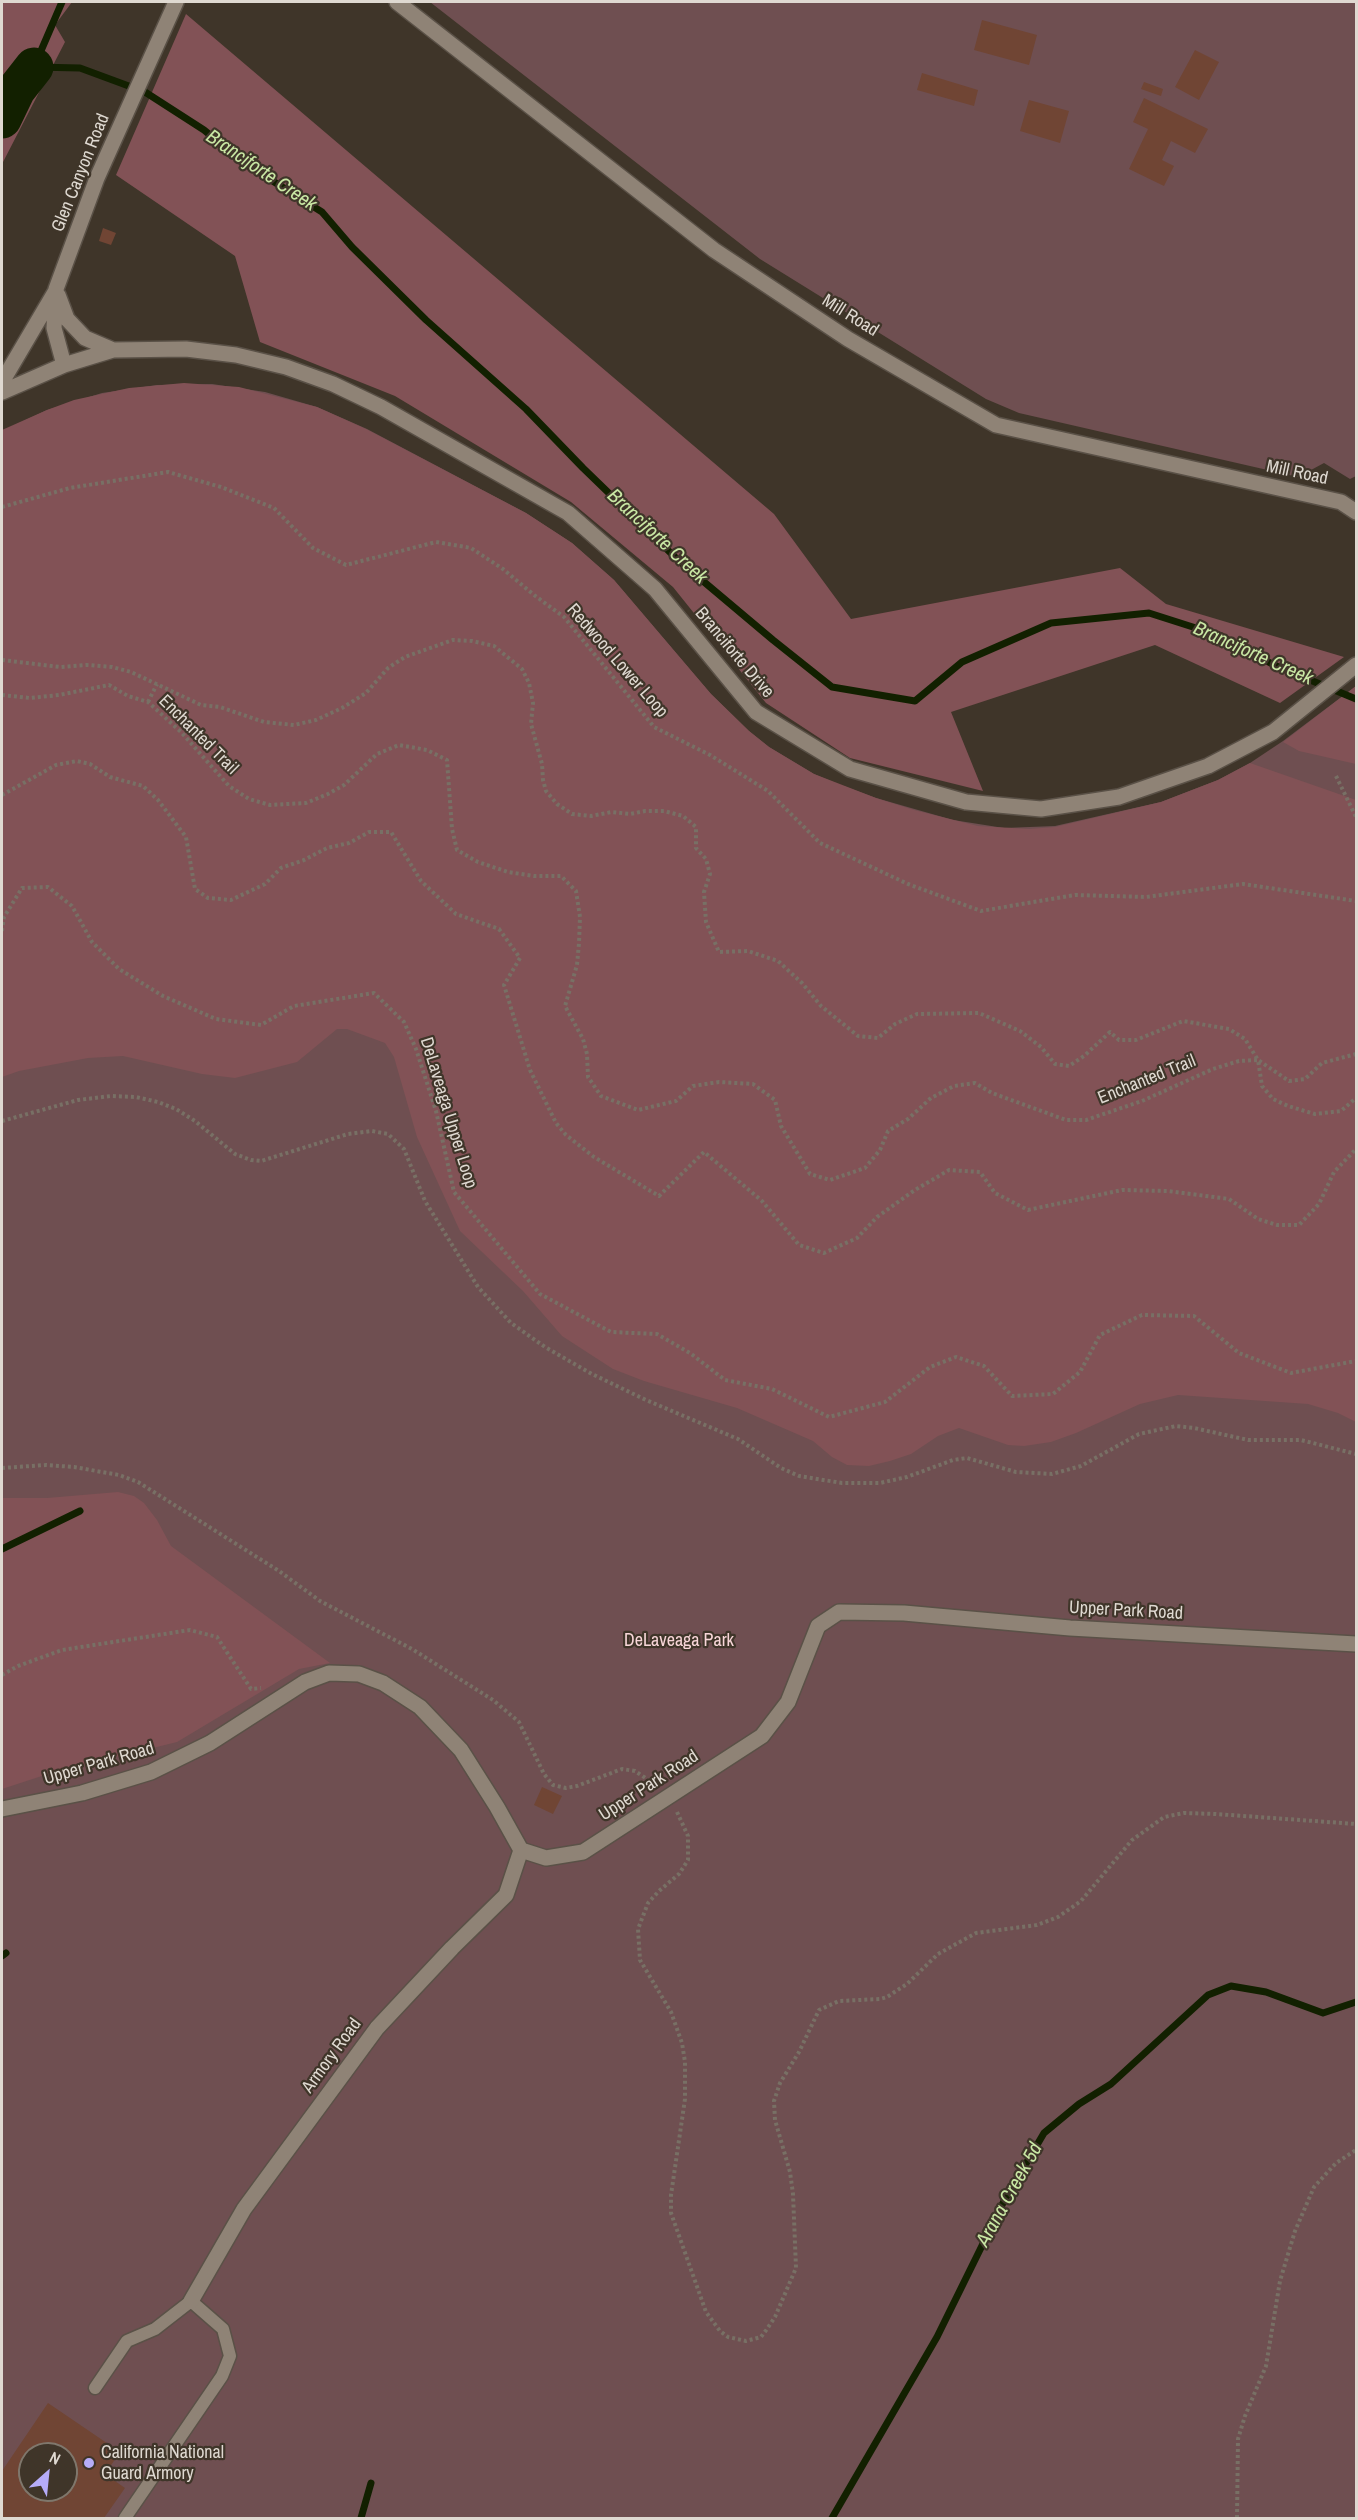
<!DOCTYPE html>
<html>
<head>
<meta charset="utf-8">
<style>
	body { margin:0 }
	#map { position:relative; width:1358px; height:2520px; overflow:hidden; background:#3f3529; font-family:"Archivo Narrow",sans-serif }
	canvas { display:block }
	.frame { position:absolute; inset:0; border:3px solid #dfd9d1; pointer-events:none }
	.north { position:absolute; left:18px; top:2442px; width:60px; height:60px; box-sizing:border-box; background:#3f3529; border:2px solid #7f776c; border-radius:50%; rotate:27deg; font-size:16px; font-weight:700; line-height:24px; text-align:center; color:#dfd9d1 }
	.north::after { content:''; display:block; margin:auto; width:21px; height:27px; background:#b6acf8; clip-path:polygon(50% 0,100% 100%,50% 72%,0 100%) }
</style>
</head>
<body>
<div id="map">
<canvas width="1358" height="2520"></canvas>
<div class="frame"></div>
<div class="north">N</div>
</div>
<script>
const ctx = document.querySelector('canvas').getContext('2d');
ctx.lineJoin = 'round';
function fillPath(path, color) { ctx.fillStyle = color; ctx.fill(path, 'evenodd'); }
const shape = rows => new Path2D(rows.map(r => 'M' + r).join(''));
function strokePath(path, color, width, dash) { ctx.strokeStyle = color; ctx.lineWidth = width; ctx.lineCap = dash ? 'butt' : 'round'; ctx.setLineDash(dash || []); ctx.stroke(path); }
function write(font, color, halo, rows, align = 'center') {
  ctx.font = font + ' "Archivo Narrow",sans-serif'; ctx.lineWidth = 4.5; ctx.setLineDash([]); ctx.textBaseline = 'middle'; ctx.strokeStyle = halo; ctx.fillStyle = color; for (const [text, x, y, turn = 0] of rows) {
    ctx.save(); ctx.translate(x, y); ctx.rotate((+turn || 0) * Math.PI / 180); ctx.textAlign = isNaN(turn) ? turn : align; if (halo) ctx.strokeText(text, 0, 0); ctx.fillText(text, 0, 0); ctx.restore();
  }
}
fillPath(shape([
	[430,2,1356,2,1356,476,1350,479,1324,463,1298,477,1019,413,986,399,760,259],
	[212,384,265,392,317,407,367,429,526,513,572,543,614,580,711,694,749,731,769,747,814,774,838,784,876,798,953,820,1004,828,1055,826,1161,802,1218,780,1250,763,1283,741,1356,686,1356,2518,2,2518,2,431,47,410,102,393,157,385],
	[30,2454,66,2454,66,2490,30,2490]
]), '#6f4f51');
fillPath(shape([
	[2,2,72,2,55,25,65,42,2,164],
	[186,14,774,514,851,619,1120,568,1166,604,1344,657,1280,703,1155,645,951,712,983,791,850,758,766,703,673,587,571,502,395,396,260,342,235,256,116,175],
	[184,383,239,387,317,407,366,429,526,513,572,543,614,580,711,694,749,731,769,747,814,774,876,798,914,810,978,826,1029,829,1055,827,1161,802,1218,780,1250,763,1356,800,1356,1422,1338,1413,1308,1404,1178,1395,1140,1404,1076,1433,1051,1442,1024,1446,1008,1445,959,1428,938,1436,911,1454,890,1461,869,1466,847,1465,832,1457,813,1441,737,1408,644,1381,613,1369,562,1336,523,1291,460,1231,417,1137,394,1057,385,1043,347,1029,337,1029,297,1062,235,1078,202,1074,123,1056,88,1058,19,1071,2,1077,2,430,47,410,74,400,129,388],
	[1356,686,1356,764,1299,751,1283,742],
	[118,1492,134,1496,144,1503,157,1520,171,1546,330,1663,299,1669,177,1742,51,1773,2,1789,2,1498,47,1498]
]), '#825256');
strokePath(shape([
	[62,2,34,67,80,68,145,92,204,130,244,163,322,212,352,247,426,320,526,409,583,468,678,560,773,640,832,687,915,701,962,662,1051,623,1149,613,1221,636,1274,665,1356,699],
	[2,1549,80,1511],
	[2,1956,6,1953],
	[361,2518,371,2483],
	[832,2518,937,2337,1004,2201,1044,2133,1079,2104,1111,2084,1208,1995,1231,1986,1266,1992,1323,2013,1356,2002]
]), '#122000', 7);
strokePath(shape([
	[2,119,16,90,34,67]
]), '#122000', 39);
fillPath(shape([
	[982,20,1037,35,1029,65,974,50],
	[1195,50,1219,62,1199,100,1175,87],
	[922,73,978,90,974,106,917,90],
	[1144,82,1163,89,1161,96,1141,89],
	[1144,98,1208,129,1195,153,1171,141,1162,160,1174,166,1164,186,1129,169,1148,129,1133,122],
	[1029,100,1069,111,1060,143,1020,131],
	[103,228,116,233,111,245,99,241],
	[542,1787,562,1796,553,1814,534,1805],
	[48,2403,120,2452,105,2474,125,2488,104,2518,2,2518,2,2471],
	[30,2454,66,2454,66,2490,30,2490]
]), '#704534');
const service = shape([
	[95,2388,127,2341,155,2329,191,2301,223,2329,230,2356,222,2376,125,2518]
]);
const minor = shape([
	[397,2,714,250,848,339,996,425,1341,502,1356,512],
	[2,1809,82,1793,151,1772,210,1743,305,1682,329,1673,359,1674,383,1683,420,1707,461,1750,497,1807,521,1850,546,1858,583,1852,762,1736,788,1702,818,1626,839,1612,904,1613,1070,1628,1356,1644],
	[191,2301,244,2209,377,2028,452,1948,506,1895,521,1850]
]);
const tertiary = shape([
	[58,295,67,319,85,338,113,350],
	[64,365,54,328,56,289,97,178,176,2],
	[2,382,55,292],
	[2,392,64,365,113,350,186,349,236,355,286,367,333,384,381,407,568,513,655,589,756,712,850,769,966,802,1041,809,1119,797,1208,766,1273,732,1356,665]
]);
strokePath(service, '#5a5147', 15);
strokePath(minor, '#5a5147', 18);
strokePath(tertiary, '#5a5147', 18);
strokePath(shape([
	[2,507,70,488,168,472,221,487,274,508,313,548,346,565,436,542,471,548,503,569,534,595,564,617,654,727,710,755,768,791,820,843,908,884,981,911,1075,895,1146,897,1243,884,1356,901],
	[2,660,60,667,87,665,112,667,131,672,201,705,220,707,264,722,294,725,316,720,342,708,366,693,388,668,405,657,453,640,472,641,494,646,522,669,529,683,533,703,531,724,542,764,543,780,546,791,557,804,572,814,591,816,612,812,630,814,645,811,664,811,683,816,696,827,696,848,706,859,710,874,704,892,706,922,719,952,748,951,778,961,802,983,821,1006,858,1036,878,1038,895,1024,917,1014,979,1013,1020,1031,1041,1047,1055,1064,1069,1066,1084,1056,1110,1032,1119,1040,1136,1040,1183,1021,1229,1029,1245,1039,1258,1060,1289,1081,1305,1079,1322,1063,1356,1054],
	[2,695,30,698,59,695,109,685,128,696,148,702,181,732,229,786,249,799,270,805,306,803,328,794,344,785,377,754,399,745,427,750,447,760,452,829,457,850,478,862,508,872,534,876,561,876,576,891,580,917,579,943,577,965,565,1006,583,1039,587,1054,588,1077,601,1096,638,1110,676,1101,693,1086,719,1082,753,1084,775,1100,781,1126,810,1174,830,1180,865,1168,880,1150,888,1131,908,1119,931,1098,954,1086,975,1083,992,1093,1066,1120,1086,1120,1142,1101,1213,1069,1239,1061,1258,1060,1262,1086,1273,1099,1288,1106,1315,1114,1341,1111,1356,1098],
	[148,702,157,684],
	[1336,776,1356,817],
	[2,795,56,765,77,761,90,764,110,777,143,786,158,800,186,837,195,889,208,898,231,900,265,884,281,868,304,860,327,848,349,843,369,832,391,832,421,881,456,914,499,929,520,958,504,985,530,1070,556,1123,566,1135,594,1157,659,1196,704,1152,762,1201,799,1245,824,1253,857,1238,877,1217,915,1190,949,1170,980,1172,995,1193,1028,1210,1122,1190,1168,1191,1229,1199,1258,1219,1277,1225,1299,1225,1319,1204,1334,1172,1356,1149],
	[2,931,4,917,22,888,48,887,72,906,92,942,119,969,163,996,216,1019,261,1025,294,1006,374,993,404,1022,416,1049,436,1111,454,1192,540,1294,611,1332,657,1334,690,1353,725,1380,772,1389,829,1417,885,1402,930,1367,956,1357,984,1366,1012,1396,1053,1394,1080,1372,1100,1335,1142,1315,1194,1316,1239,1353,1291,1373,1356,1361],
	[2,1121,78,1100,111,1096,136,1097,158,1102,176,1109,195,1121,235,1154,251,1160,261,1161,348,1134,372,1131,388,1134,404,1149,425,1201,478,1287,511,1323,545,1347,592,1374,646,1400,738,1439,781,1468,799,1476,842,1483,880,1483,907,1477,953,1460,967,1458,1016,1472,1052,1474,1081,1466,1139,1434,1176,1426,1194,1428,1248,1440,1301,1440,1356,1454],
	[2,1468,46,1465,74,1467,119,1475,138,1482,279,1571,320,1601,412,1649,493,1700,519,1722,544,1774,553,1785,566,1788,577,1786,622,1769,635,1771,656,1785],
	[2,1675,18,1666,62,1650,190,1630,217,1637,251,1689,261,1688],
	[677,1812,688,1836,688,1860,679,1874,659,1891,648,1903,638,1929,640,1960,671,2012,682,2043,685,2062,685,2099,671,2195,671,2213,706,2312,720,2331,728,2337,746,2341,761,2337,767,2329,775,2317,796,2268,793,2194,790,2172,775,2120,774,2101,780,2083,799,2052,819,2010,839,2001,880,1999,887,1997,907,1984,938,1954,976,1933,1037,1925,1058,1917,1081,1901,1132,1840,1164,1817,1184,1813,1216,1814,1356,1824],
	[1237,2518,1238,2439,1245,2416,1266,2366,1280,2281,1295,2231,1314,2187,1336,2163,1356,2150]
]), '#787065', 4, [3, 3]);
strokePath(service, '#8f8376', 12);
strokePath(minor, '#8f8376', 15);
strokePath(tertiary, '#8f8376', 15);
for (const [x, y, r, color] of [
	[89,2463,6,"#b6acf8"]
]) { const dot = new Path2D(); dot.arc(x, y, r, 0, 2 * Math.PI); ctx.fillStyle = color; ctx.fill(dot); strokePath(dot, '#3f3529', 2); }
write('18px', '#dfd9d1', '#3f3529', [
	["Glen Canyon Road",81,173,-68],
	["Mill Road",850,316,32],
	["Mill Road",1297,473,12],
	["Branciforte Drive",734,653,50],
	["Redwood Lower Loop",617,661,49],
	["Enchanted Trail",198,735,45],
	["Enchanted Trail",1147,1080,-22],
	["DeLaveaga Upper Loop",448,1113,73],
	["Upper Park Road",1126,1611,3],
	["Upper Park Road",99,1764,-16],
	["Upper Park Road",649,1786,-33],
	["Armory Road",332,2056,-54]
]);
write('18px', '#f8d6d8', '#3f3529', [
	["DeLaveaga Park",679,1641]
]);
write('18px', '#dfd9d1', '#3f3529', [
	["California National",101,2453],
	["Guard Armory",101,2474]
], 'left');
write('italic 20px', '#c9e7a4', '#3f3529', [
	["Branciforte Creek",261,171,34],
	["Branciforte Creek",657,537,43],
	["Branciforte Creek",1253,654,24],
	["Arana Creek 5d",1010,2195,-61]
]);
</script>
</body>
</html>
